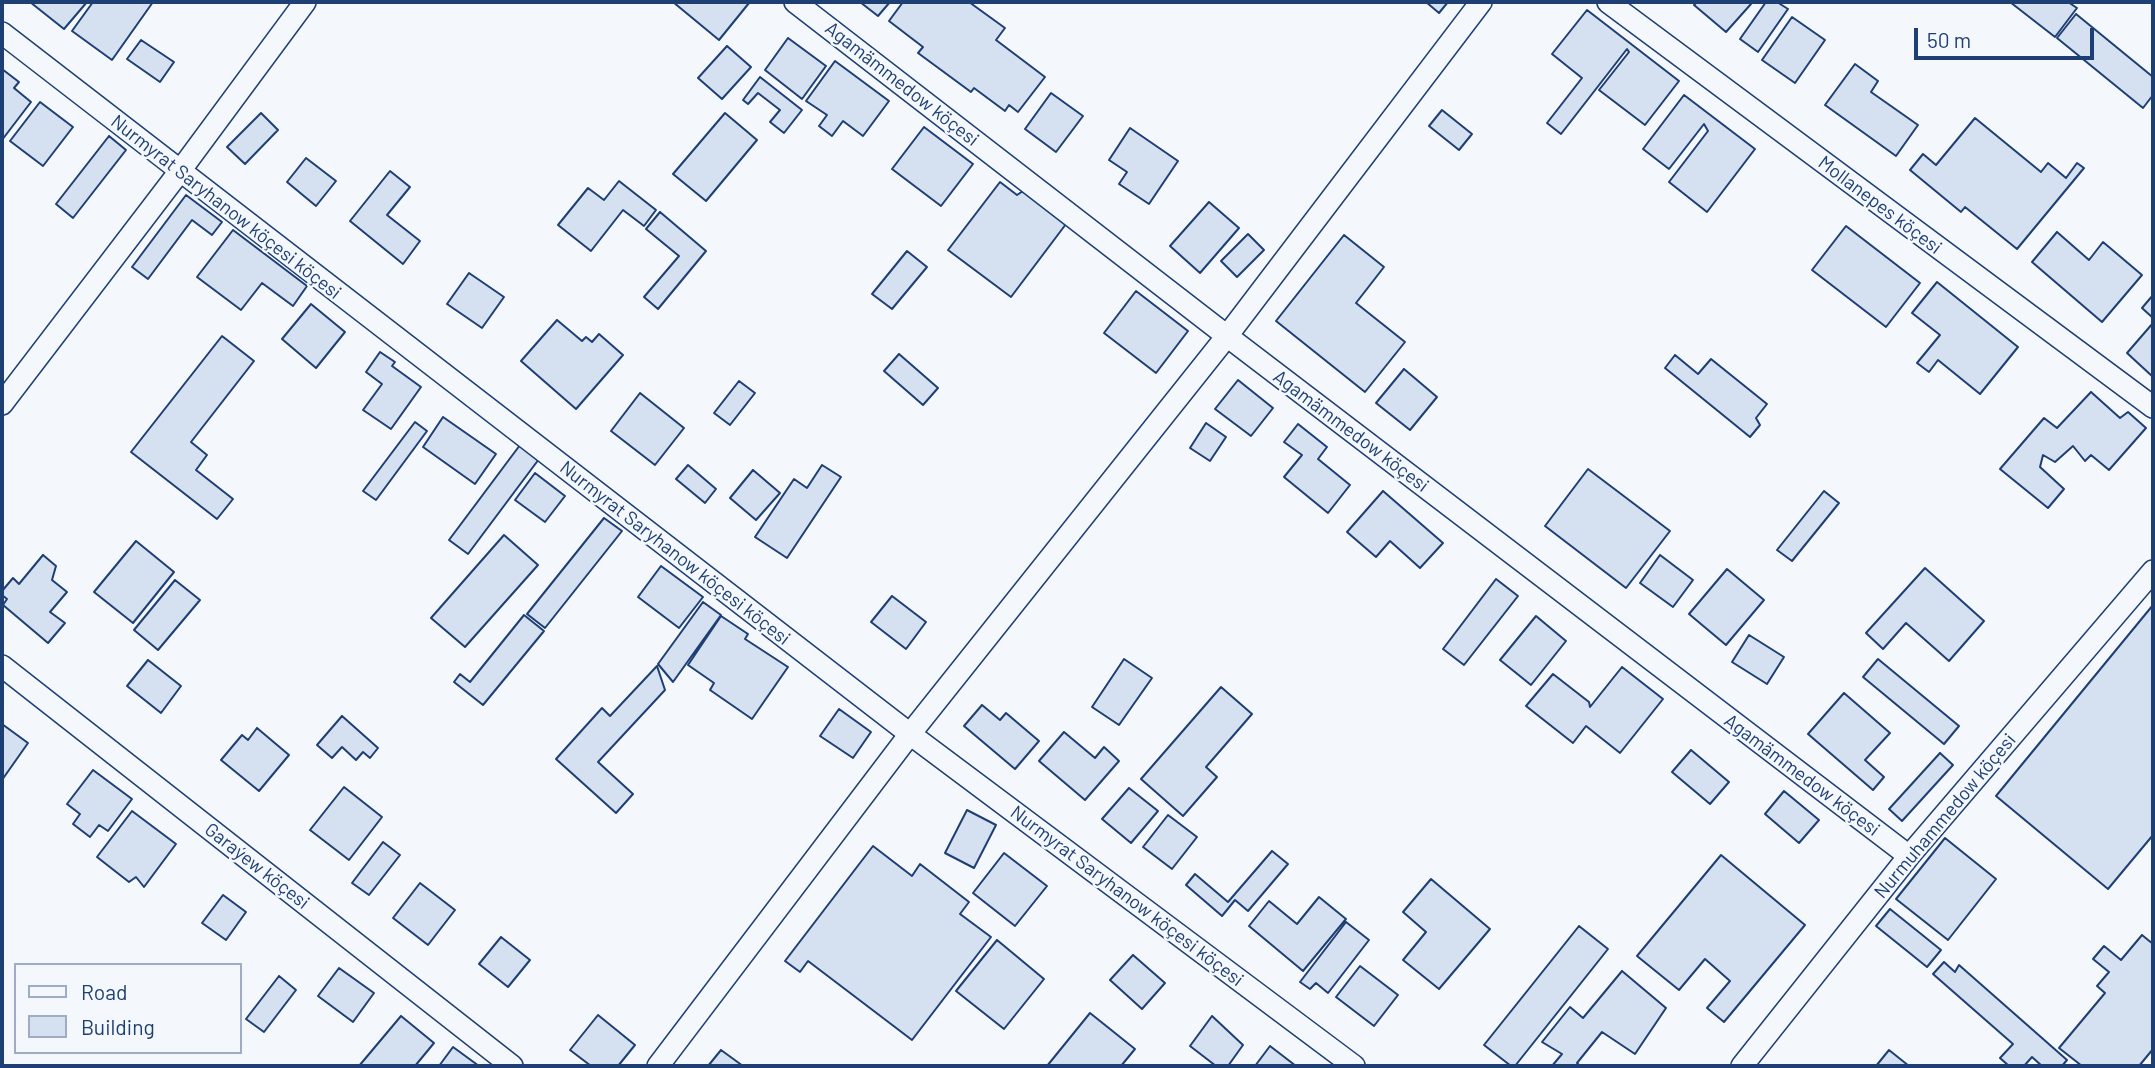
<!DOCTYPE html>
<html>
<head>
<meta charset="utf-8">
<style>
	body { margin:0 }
	#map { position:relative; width:2155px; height:1068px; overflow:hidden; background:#f4f7fb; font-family:Barlow,sans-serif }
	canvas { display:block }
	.frame { position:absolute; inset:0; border:4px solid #1d3f73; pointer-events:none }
	.legend { position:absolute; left:14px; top:963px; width:228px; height:91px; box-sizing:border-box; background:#f4f7fb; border:2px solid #9eadc5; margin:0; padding:9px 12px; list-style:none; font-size:21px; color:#1d3f73 }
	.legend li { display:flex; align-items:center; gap:14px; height:35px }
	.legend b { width:35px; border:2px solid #9eadc5 }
	.scale { position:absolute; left:1914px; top:28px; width:180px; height:32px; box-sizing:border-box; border:4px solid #1d3f73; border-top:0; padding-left:9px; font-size:21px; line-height:24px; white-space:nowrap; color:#1d3f73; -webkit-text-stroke:5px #f4f7fb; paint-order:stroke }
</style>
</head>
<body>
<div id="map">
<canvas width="2155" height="1068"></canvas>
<div class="frame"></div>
<ul class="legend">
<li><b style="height:9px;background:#f4f7fb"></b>Road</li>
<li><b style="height:19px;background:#d5e0f0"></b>Building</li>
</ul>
<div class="scale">50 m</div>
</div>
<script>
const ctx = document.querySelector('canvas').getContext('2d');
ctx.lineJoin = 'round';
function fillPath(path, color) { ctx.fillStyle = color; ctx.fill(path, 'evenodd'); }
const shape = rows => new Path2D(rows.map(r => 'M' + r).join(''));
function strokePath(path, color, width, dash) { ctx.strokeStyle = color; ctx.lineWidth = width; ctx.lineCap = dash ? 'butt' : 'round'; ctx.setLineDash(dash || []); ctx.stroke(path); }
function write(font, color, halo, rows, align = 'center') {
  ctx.font = font + ' Barlow,sans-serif'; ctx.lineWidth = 5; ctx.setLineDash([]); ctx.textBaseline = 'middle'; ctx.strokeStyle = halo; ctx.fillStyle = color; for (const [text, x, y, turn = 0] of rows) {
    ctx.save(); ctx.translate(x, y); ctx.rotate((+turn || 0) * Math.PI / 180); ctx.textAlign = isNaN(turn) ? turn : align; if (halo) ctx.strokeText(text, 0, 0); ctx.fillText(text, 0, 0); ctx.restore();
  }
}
const building = shape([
	[30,2,87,2,64,29,30,2],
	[93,2,153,2,112,60,72,31,93,2],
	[673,2,748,2,749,3,719,40,673,2],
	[860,2,890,2,878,16,860,2],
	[903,2,969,2,1005,28,996,40,1045,77,1018,112,1009,105,1005,111,974,88,971,92,918,53,923,47,889,21,903,2],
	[1426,2,1448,2,1439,13,1426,2],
	[1697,2,1748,2,1751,4,1726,32,1694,5,1697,2],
	[1766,2,1777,2,1788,9,1758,52,1740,39,1766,2],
	[2010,2,2068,2,2077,8,2055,37,2010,2],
	[1587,10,1679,81,1645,125,1599,90,1629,52,1627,49,1561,134,1547,123,1582,78,1552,54,1587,10],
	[2076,14,2153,77,2153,95,2143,108,2057,38,2076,14],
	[1792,17,1825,40,1795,83,1762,60,1792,17],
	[788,38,826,66,802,99,765,70,788,38],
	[141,40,174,62,160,82,127,59,141,40],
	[727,46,751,67,722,99,698,78,727,46],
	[835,61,889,101,863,136,843,121,832,136,819,126,827,115,806,101,835,61],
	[1855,64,1878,81,1871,92,1918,125,1896,156,1825,105,1855,64],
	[2,69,19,82,14,88,31,102,2,140,2,69],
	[760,77,802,110,784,133,770,122,780,110,758,93,748,104,743,100,760,77],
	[1051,93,1083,116,1056,152,1025,129,1051,93],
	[1684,95,1755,149,1707,212,1669,182,1708,131,1704,124,1669,169,1643,149,1684,95],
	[40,102,73,127,43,166,10,141,40,102],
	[1442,110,1472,134,1459,150,1429,126,1442,110],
	[261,113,278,130,245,164,227,147,261,113],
	[725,113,757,140,706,201,673,174,725,113],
	[1975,118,2041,172,2048,163,2066,178,2077,163,2084,168,2017,249,1965,207,1961,212,1910,170,1923,154,1936,165,1975,118],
	[924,127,973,164,941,206,892,169,924,127],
	[1130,128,1178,161,1149,204,1119,184,1127,172,1109,160,1130,128],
	[109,136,126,150,73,218,56,204,109,136],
	[306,158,336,181,316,206,287,182,306,158],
	[390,171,410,187,387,215,420,241,403,264,350,221,390,171],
	[619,181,656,210,644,226,623,210,591,251,558,225,588,188,604,200,619,181],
	[1000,182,1017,195,1023,191,1066,224,1011,297,948,250,1000,182],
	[186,195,222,222,212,235,192,220,148,279,132,267,186,195],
	[1209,202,1239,228,1200,273,1170,246,1209,202],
	[660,212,706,251,658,309,644,297,679,256,646,229,660,212],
	[1846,226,1920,283,1886,327,1812,270,1846,226],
	[233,230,307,286,293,306,262,283,241,310,197,277,233,230],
	[2057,232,2089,260,2103,242,2142,275,2102,322,2032,262,2057,232],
	[1248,234,1264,250,1237,277,1221,261,1248,234],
	[1344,235,1384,267,1356,303,1405,342,1365,392,1276,321,1344,235],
	[907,251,927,267,892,309,872,294,907,251],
	[469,273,504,297,482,328,447,304,469,273],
	[1937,282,2018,347,1980,394,1938,360,1929,372,1917,363,1940,335,1912,313,1937,282],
	[1136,291,1188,331,1156,373,1104,333,1136,291],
	[2153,295,2153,318,2142,308,2153,295],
	[311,304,345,332,316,368,282,339,311,304],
	[557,320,582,341,586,337,592,342,599,334,623,355,576,409,521,361,557,320],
	[2153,323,2153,377,2127,353,2153,323],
	[222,336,254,361,191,442,207,455,196,470,233,499,217,519,131,452,222,336],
	[380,352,395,362,392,366,421,387,391,429,363,410,382,384,366,372,380,352],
	[899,354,938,388,923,405,884,371,899,354],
	[1675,355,1698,374,1711,359,1767,404,1756,418,1760,425,1750,437,1665,368,1675,355],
	[1404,369,1437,397,1410,430,1376,403,1404,369],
	[1238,380,1273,408,1251,436,1215,409,1238,380],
	[739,381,755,393,730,425,714,413,739,381],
	[2091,392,2120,418,2128,412,2146,428,2109,470,2091,455,2085,461,2073,446,2055,462,2043,455,2040,467,2064,489,2048,508,2000,469,2044,418,2057,428,2091,392],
	[640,393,684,428,655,465,611,431,640,393],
	[443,417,496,454,475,484,423,447,443,417],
	[415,422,427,431,376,500,363,491,415,422],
	[1206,423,1226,437,1210,461,1190,448,1206,423],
	[1298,424,1327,447,1318,459,1350,485,1328,513,1284,477,1302,455,1284,442,1298,424],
	[520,445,539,459,468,554,449,540,520,445],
	[688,465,716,489,705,503,676,479,688,465],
	[822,465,841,477,787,558,755,537,794,479,807,488,822,465],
	[1588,469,1670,531,1626,588,1545,526,1588,469],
	[753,470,780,493,756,520,730,498,753,470],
	[535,473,565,496,545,522,515,500,535,473],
	[1383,491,1443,543,1420,568,1390,541,1376,557,1347,532,1383,491],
	[1824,491,1839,503,1792,561,1777,550,1824,491],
	[604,518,622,531,545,628,527,614,604,518],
	[504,535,538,565,465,647,431,618,504,535],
	[136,541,174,572,133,623,94,592,136,541],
	[43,555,56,566,52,580,67,592,50,612,65,623,48,643,3,605,7,599,2,595,2,591,13,578,19,584,43,555],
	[1660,555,1693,580,1673,607,1640,583,1660,555],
	[661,566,703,597,679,628,638,597,661,566],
	[1925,568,1984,621,1949,661,1906,623,1883,649,1866,633,1925,568],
	[1727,569,1764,600,1726,645,1689,614,1727,569],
	[1496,579,1518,596,1464,665,1443,649,1496,579],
	[175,580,200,600,158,650,134,630,175,580],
	[892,596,926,622,906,649,871,622,892,596],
	[703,602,721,615,673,682,658,664,703,602],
	[2153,605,2153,835,2108,889,1996,796,2153,605],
	[524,615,544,631,483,705,454,682,460,674,470,682,524,615],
	[721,616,748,634,745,639,788,667,752,719,710,690,714,683,688,665,721,616],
	[1536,616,1566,641,1531,685,1500,660,1536,616],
	[1749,635,1784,657,1767,684,1732,662,1749,635],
	[1124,659,1152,678,1119,725,1092,707,1124,659],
	[1878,659,1959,726,1944,744,1863,677,1878,659],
	[148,660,181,686,161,713,127,686,148,660],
	[657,666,665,690,598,762,633,794,616,813,556,759,602,708,610,716,657,666],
	[1622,667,1663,699,1620,753,1586,726,1573,743,1526,706,1553,674,1589,702,1590,707,1622,667],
	[1221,687,1252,714,1206,767,1217,777,1183,816,1141,779,1221,687],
	[1844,693,1890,733,1865,760,1884,777,1873,790,1808,734,1844,693],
	[982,705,1000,720,1006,713,1039,741,1015,769,964,726,982,705],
	[839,709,871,732,853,758,820,736,839,709],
	[342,716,378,748,370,758,363,752,356,760,342,747,332,758,317,745,342,716],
	[2,724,28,743,2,780,2,724],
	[257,728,289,755,259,791,221,760,242,735,248,740,257,728],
	[1064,732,1095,758,1104,747,1119,761,1085,800,1039,761,1064,732],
	[1691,750,1729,782,1710,804,1672,772,1691,750],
	[1940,753,1953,765,1902,821,1889,809,1940,753],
	[93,770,132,799,108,831,99,825,90,837,73,824,80,814,67,804,93,770],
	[344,787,382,817,349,860,310,830,344,787],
	[1129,788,1158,811,1131,843,1102,819,1129,788],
	[1784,791,1819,820,1799,843,1765,814,1784,791],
	[967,810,996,825,974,868,945,853,967,810],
	[132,811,176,844,144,887,136,877,129,882,97,857,132,811],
	[1168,815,1197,837,1172,869,1143,847,1168,815],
	[1945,838,1996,879,1948,940,1896,899,1945,838],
	[383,842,400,855,369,895,352,883,383,842],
	[873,846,912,876,920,864,969,902,960,914,991,937,912,1040,808,961,800,972,785,961,873,846],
	[1272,851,1288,864,1248,911,1235,900,1222,916,1186,885,1195,874,1228,902,1272,851],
	[1004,853,1047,886,1015,926,973,893,1004,853],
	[1721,855,1805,925,1724,1022,1707,1008,1730,981,1705,959,1679,990,1637,956,1721,855],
	[1431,879,1490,929,1439,989,1403,960,1426,932,1403,912,1431,879],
	[420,883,455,910,428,945,393,918,420,883],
	[223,895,246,912,226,940,202,923,223,895],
	[1319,897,1346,919,1303,971,1249,926,1269,901,1297,924,1319,897],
	[1890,909,1941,950,1927,967,1876,926,1890,909],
	[1346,922,1369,940,1328,993,1316,983,1310,989,1300,982,1346,922],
	[1579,926,1608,949,1515,1066,1511,1066,1484,1045,1579,926],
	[2142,935,2153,944,2153,1049,2139,1066,2082,1066,2059,1048,2105,993,2097,986,2109,972,2093,959,2104,946,2121,960,2142,935],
	[501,937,530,960,508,987,479,964,501,937],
	[997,940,1044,979,1004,1029,956,991,997,940],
	[1133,955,1165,983,1142,1009,1110,980,1133,955],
	[1944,962,1955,972,1959,965,2067,1060,2062,1066,2042,1066,2032,1057,2024,1066,2009,1066,2000,1058,2013,1044,1933,974,1944,962],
	[1360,966,1398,995,1374,1026,1336,997,1360,966],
	[339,968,374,993,353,1022,318,996,339,968],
	[1622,971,1666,1008,1635,1054,1602,1032,1577,1063,1580,1066,1552,1066,1562,1054,1542,1042,1570,1007,1583,1018,1622,971],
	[279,976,296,990,264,1032,246,1019,279,976],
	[1090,1013,1135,1049,1121,1066,1047,1066,1090,1013],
	[598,1015,635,1045,618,1066,591,1066,570,1050,598,1015],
	[401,1016,434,1043,415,1066,359,1066,401,1016],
	[1212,1016,1243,1045,1228,1066,1216,1066,1190,1046,1212,1016],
	[1270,1046,1296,1066,1255,1066,1270,1046],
	[453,1047,479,1066,439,1066,453,1047],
	[721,1050,743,1066,708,1066,721,1050],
	[1889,1050,1909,1066,1876,1066,1889,1050]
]);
fillPath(building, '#d5e0f0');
strokePath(building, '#1d3f73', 2);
const street = shape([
	[795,2,1227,336,1909,856],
	[1608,2,2153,407],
	[2,33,910,734,1354,1066],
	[2,404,180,171,305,2],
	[2,666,512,1066],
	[658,1066,910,734,1227,336,1481,2],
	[1742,1066,1909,856,2153,571]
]);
strokePath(street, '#1d3f73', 24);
strokePath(street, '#f4f7fb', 21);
write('19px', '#1d3f73', '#f4f7fb', [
	["Agamämmedow köçesi",902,84,38],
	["Mollanepes köçesi",1880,205,37],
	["Nurmyrat Saryhanow köçesi köçesi",226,207,38],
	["Agamämmedow köçesi",1351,431,37],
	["Nurmyrat Saryhanow köçesi köçesi",675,553,38],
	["Agamämmedow köçesi",1802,775,37],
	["Nurmuhammedow köçesi",1945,816,-50],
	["Garaýew köçesi",257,866,38],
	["Nurmyrat Saryhanow köçesi köçesi",1127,896,37]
]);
</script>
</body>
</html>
